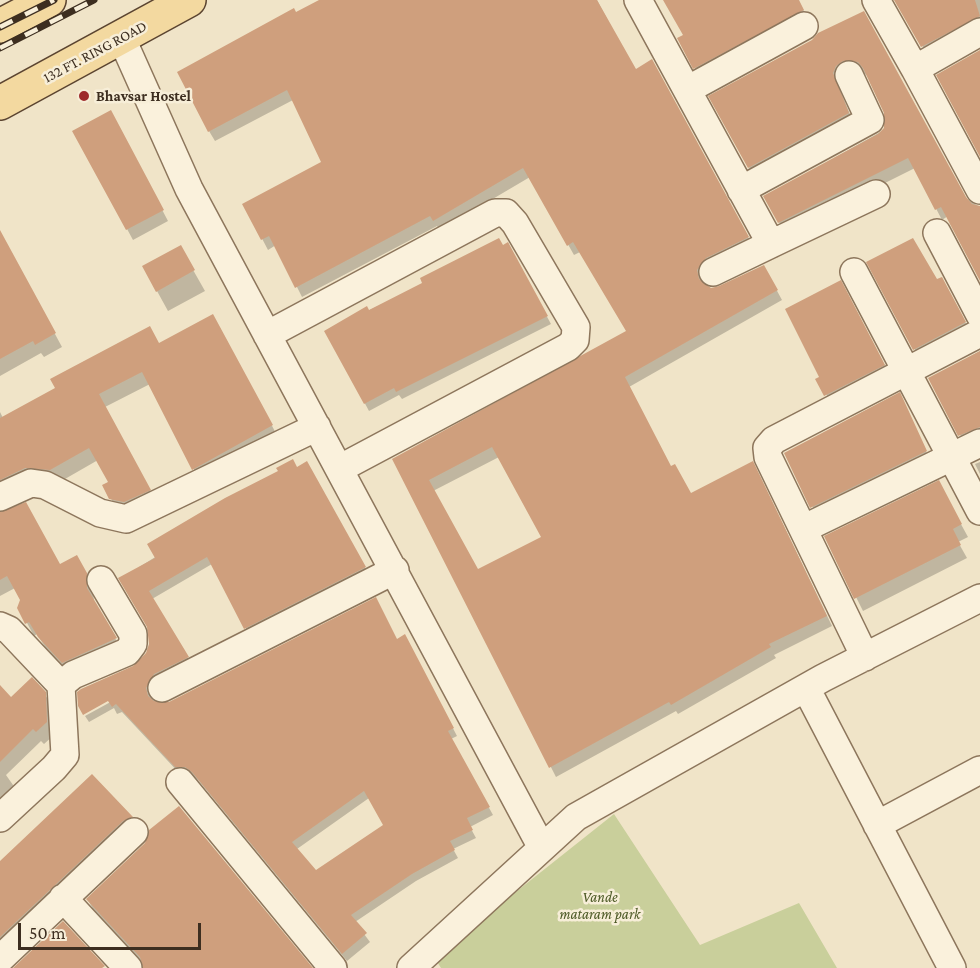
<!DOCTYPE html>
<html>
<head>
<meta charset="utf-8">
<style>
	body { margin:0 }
	#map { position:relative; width:980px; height:968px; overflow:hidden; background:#f0e4c8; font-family:"Crimson Pro",serif }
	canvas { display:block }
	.scale { position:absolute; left:18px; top:923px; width:183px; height:27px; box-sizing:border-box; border:3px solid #3d2e20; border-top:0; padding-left:8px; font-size:18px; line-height:21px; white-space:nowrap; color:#3d2e20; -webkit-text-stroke:4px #f7eed8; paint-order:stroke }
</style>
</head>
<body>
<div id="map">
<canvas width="980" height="968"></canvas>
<div class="scale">50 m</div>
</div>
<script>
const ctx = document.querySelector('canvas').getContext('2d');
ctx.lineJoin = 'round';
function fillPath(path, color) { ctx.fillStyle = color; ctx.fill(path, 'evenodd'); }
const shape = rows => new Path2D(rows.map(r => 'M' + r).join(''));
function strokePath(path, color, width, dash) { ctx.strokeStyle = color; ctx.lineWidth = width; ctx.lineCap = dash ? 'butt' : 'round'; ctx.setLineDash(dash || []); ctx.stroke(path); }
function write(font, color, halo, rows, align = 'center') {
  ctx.font = font + ' "Crimson Pro",serif'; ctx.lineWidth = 5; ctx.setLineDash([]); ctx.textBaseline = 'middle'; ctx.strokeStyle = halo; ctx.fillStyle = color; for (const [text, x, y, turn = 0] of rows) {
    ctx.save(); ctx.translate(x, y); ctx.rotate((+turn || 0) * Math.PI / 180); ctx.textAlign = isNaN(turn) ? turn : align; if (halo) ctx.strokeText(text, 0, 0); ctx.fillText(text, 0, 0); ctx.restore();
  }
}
fillPath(shape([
	[614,814,700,945,799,903,837,968,441,968,434,957]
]), '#c9cf9b');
fillPath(shape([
	[323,0,597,0,635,71,652,61,754,248,711,268,703,284,711,289,720,288,764,267,782,300,629,387,671,468,691,495,758,473,832,626,774,655,776,658,678,714,676,711,556,777,394,459,628,332,580,252,574,255,530,177,440,230,437,226,302,297,276,245,268,250,244,204,323,162,293,100,215,141,209,131,296,14],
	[499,457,543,538,478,571,433,491],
	[666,0,798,0,812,26,704,83,679,39,685,35],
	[896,0,980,0,980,25,927,54],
	[863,13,966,199,980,207,980,278,948,216,942,220,915,168,785,233,765,197,884,130,886,114,869,77,858,69,842,76,838,85,854,124,755,178,710,97],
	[116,122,168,221,133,240,74,131],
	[507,244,551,324,402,399,399,395,369,411,326,331],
	[180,247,205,291,168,311,157,291],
	[0,254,16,262,62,347,44,357,41,353,0,376],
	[868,263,950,293,973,337,922,363],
	[848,296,892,379,834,409,818,379,821,378],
	[220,328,279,439,200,481,150,384,105,407,157,503,118,511,104,486,110,483,98,460,58,483,0,498,0,412,3,418,159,345],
	[980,351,980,440,966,446,930,379],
	[899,394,933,466,820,521,786,454],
	[980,462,980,474,975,464],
	[306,463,369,575,250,636,212,564,152,599,192,665,153,687,150,695,160,705,397,640,409,644,457,736,451,739,493,815,470,827,476,838,453,849,458,858,416,881,355,922,370,942,347,961,198,780,191,775,181,775,122,712,117,714,114,708,89,722,85,716,116,699,134,668,147,654,150,644,148,626,120,579],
	[369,798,385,826,316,872,297,849],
	[945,495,968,537,958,542,967,558,863,611,826,537],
	[0,513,60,566,84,570,93,588,94,602,123,652,71,675,47,650,37,634,34,636,19,608,21,600,15,588,0,596],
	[0,687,11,699,44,693,52,706,54,735,44,744,41,741,6,775,20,795,0,814],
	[92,776,136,825,0,948,0,864],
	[146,844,311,968,145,968,145,965,93,909,88,900]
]), '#0003');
fillPath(shape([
	[319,0,597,0,636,69,652,59,749,237,706,258,697,270,699,279,711,288,719,286,764,265,778,290,625,377,671,466,675,464,691,493,753,461,827,616,769,644,771,647,671,705,669,702,549,768,392,459,626,331,573,242,567,246,523,168,433,221,430,216,295,288,269,236,261,240,242,204,321,162,287,90,208,132,177,72,294,8,296,12],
	[492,447,541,537,478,569,429,480],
	[663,0,799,0,804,10,693,69,677,38,683,35],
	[894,0,975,0,980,16,921,47],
	[864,11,966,197,972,204,980,206,980,281,941,207,935,210,908,158,778,223,763,196,878,134,884,128,884,113,863,68,858,62,843,61,836,66,833,73,849,113,748,168,708,96,812,40,818,33],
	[980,50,980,157,936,75],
	[111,110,164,210,126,230,72,131],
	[0,230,56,333,35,345,33,341,0,359],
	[499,238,503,245,508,242,548,316,396,392,394,388,364,404,324,331,367,306,369,310,422,283,420,278],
	[913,238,937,279,942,277,966,322,913,350,866,262],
	[181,245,195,270,156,292,142,266],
	[841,280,885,365,824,396,815,379,819,377,785,309],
	[213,314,273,425,192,470,142,372,99,394,151,490,124,502,109,499,102,485,108,482,89,448,50,470,25,468,0,480,0,418,55,388,50,379,150,326,159,343],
	[980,351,980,427,958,436,928,378],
	[900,392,927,451,810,508,784,453],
	[293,459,297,467,307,461,366,567,244,629,207,557,149,591,189,657,154,674,146,688,148,696,154,701,169,702,376,597,397,639,405,634,454,728,448,731,490,807,467,818,473,830,450,841,455,850,412,874,351,915,367,933,342,954,192,772,185,767,175,767,116,704,112,707,108,701,83,715,78,706,77,692,81,689,133,666,146,653,149,644,147,627,118,578,155,558,147,544,225,498,278,471,276,468],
	[364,791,383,825,316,870,292,842],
	[939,480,962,524,953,529,961,545,854,599,824,536],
	[26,502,60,564,77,555,87,573,87,588,117,638,62,663,38,637,29,622,25,624,17,608,20,600,7,576,0,580,0,512],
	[32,677,46,692,47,722,36,732,33,729,0,762,0,685,11,697],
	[92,774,133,817,123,821,0,937,0,861],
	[179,806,313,968,143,968,140,957,86,899,145,843,149,830],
	[63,921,105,966,102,968,13,968]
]), '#cf9f7d');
const street = shape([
	[638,0,771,244,713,272],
	[876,0,915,69],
	[980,32,915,69,980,190],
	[122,39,189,189,542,848],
	[687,90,804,26],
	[741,190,870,120,849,75],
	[937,233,980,315],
	[771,244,876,194],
	[854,272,980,511],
	[267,335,495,213,506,213,515,223,576,327,575,340,568,347,339,469],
	[0,497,31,483,45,485,100,513,126,519,317,427],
	[803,529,980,443],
	[0,626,9,630,61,685],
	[865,657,768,457,767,448,774,440,980,333],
	[162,688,395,570],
	[806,688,952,968],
	[180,782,333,968],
	[0,818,54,768,65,755,61,685,73,675,127,652,133,644,133,634,101,580],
	[877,825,980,770],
	[63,898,128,968],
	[0,959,134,832],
	[411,968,576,817,823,678,980,598]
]);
const primary = shape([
	[0,26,49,0],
	[0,103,189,0]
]);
strokePath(street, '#8d765c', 30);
strokePath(primary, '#5b4430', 36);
strokePath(street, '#faf1dc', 27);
strokePath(primary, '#f3d9a0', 33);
const rail = shape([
	[0,27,54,0],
	[0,48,94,0]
]);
strokePath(rail, '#3d2e20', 7);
strokePath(rail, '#f7eed8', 4.5, [14]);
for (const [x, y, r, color] of [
	[84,96,6,"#9e2a2b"]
]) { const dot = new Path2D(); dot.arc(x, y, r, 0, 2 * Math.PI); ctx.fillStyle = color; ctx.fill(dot); strokePath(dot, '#f7eed8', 2); }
write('15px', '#3d2e20', '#f7eed8', [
	["132 FT. RING ROAD",95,52,-28]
]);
write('bold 15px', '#3d2e20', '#f7eed8', [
	["Bhavsar Hostel",96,96]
], 'left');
write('italic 15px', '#4d5a26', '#f7eed8', [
	["Vande",600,897],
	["mataram park",600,914]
]);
</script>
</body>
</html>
